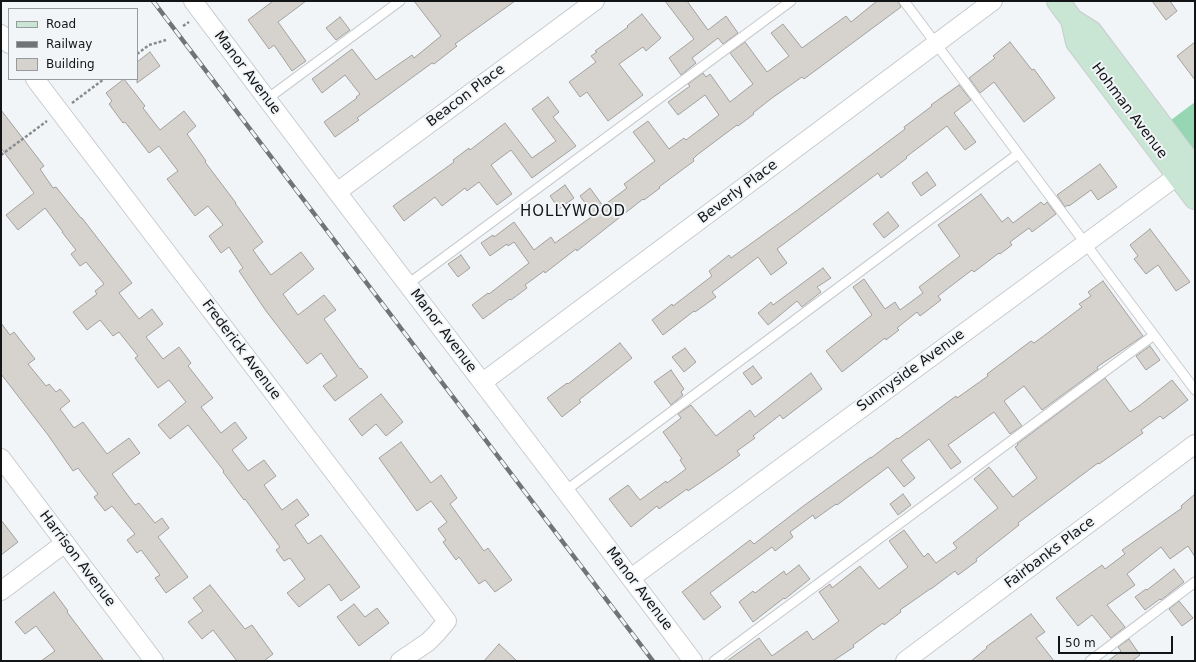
<!DOCTYPE html>
<html>
<head>
<meta charset="utf-8">
<style>
	body { margin:0 }
	#map { position:relative; width:1196px; height:662px; overflow:hidden; background:#f1f5f8; font-family:"DejaVu Sans",sans-serif }
	canvas { display:block }
	.frame { position:absolute; inset:0; border:2px solid #131415; pointer-events:none }
	.legend { position:absolute; left:8px; top:8px; width:130px; height:72px; box-sizing:border-box; background:#f1f5f8; border:1px solid #989b9d; margin:0; padding:5px 7px; list-style:none; font-size:12px; color:#131415 }
	.legend li { display:flex; align-items:center; gap:8px; height:20px }
	.legend b { width:20px; border:1px solid #989b9d }
	.scale { position:absolute; left:1058px; top:636px; width:115px; height:18px; box-sizing:border-box; border:2px solid #131415; border-top:0; padding-left:5px; font-size:12px; line-height:14px; white-space:nowrap; color:#131415; -webkit-text-stroke:3px #f1f5f8; paint-order:stroke }
</style>
</head>
<body>
<div id="map">
<canvas width="1196" height="662"></canvas>
<div class="frame"></div>
<ul class="legend">
<li><b style="height:5px;background:#c9e6d5"></b>Road</li>
<li><b style="height:5px;background:#717475"></b>Railway</li>
<li><b style="height:11px;background:#d6d3cf"></b>Building</li>
</ul>
<div class="scale">50 m</div>
</div>
<script>
const ctx = document.querySelector('canvas').getContext('2d');
ctx.lineJoin = 'round';
function fillPath(path, color) { ctx.fillStyle = color; ctx.fill(path, 'evenodd'); }
const shape = rows => new Path2D(rows.map(r => 'M' + r).join(''));
function strokePath(path, color, width, dash) { ctx.strokeStyle = color; ctx.lineWidth = width; ctx.lineCap = dash ? 'butt' : 'round'; ctx.setLineDash(dash || []); ctx.stroke(path); }
function write(font, color, halo, rows, align = 'center') {
  ctx.font = font + ' "DejaVu Sans",sans-serif'; ctx.lineWidth = 4; ctx.setLineDash([]); ctx.textBaseline = 'middle'; ctx.strokeStyle = halo; ctx.fillStyle = color; for (const [text, x, y, turn = 0] of rows) {
    ctx.save(); ctx.translate(x, y); ctx.rotate((+turn || 0) * Math.PI / 180); ctx.textAlign = isNaN(turn) ? turn : align; if (halo) ctx.strokeText(text, 0, 0); ctx.fillText(text, 0, 0); ctx.restore();
  }
}
fillPath(shape([
	[1195,102,1195,151,1171,120]
]), '#97d6b2');
const building = shape([
	[273,1,306,1,278,22,306,61,292,71,274,45,269,49,248,20,273,1],
	[414,1,515,1,455,44,457,46,434,64,432,63,357,118,359,120,335,137,324,122,357,98,356,97,360,94,345,75,322,93,312,79,352,49,376,80,412,55,414,58,441,36,414,1],
	[665,1,687,1,708,30,726,16,738,33,723,44,718,38,692,58,696,63,681,75,669,58,694,39,665,1],
	[877,1,898,1,901,7,804,79,802,77,772,98,753,113,754,114,738,126,737,125,697,155,693,159,694,161,659,187,660,188,644,200,643,199,577,251,576,249,545,273,544,271,525,285,527,288,511,300,510,299,483,319,472,305,488,293,489,294,529,263,514,242,508,246,507,244,490,256,481,243,493,235,494,237,514,222,534,250,551,237,555,243,594,215,580,196,590,188,603,206,627,188,624,184,655,161,633,132,648,121,669,149,684,138,686,140,719,115,705,95,678,115,668,102,690,86,688,84,703,73,706,77,710,74,730,102,753,84,730,53,745,42,767,72,789,56,771,33,783,24,802,48,846,16,851,22,877,1],
	[1152,1,1170,1,1177,11,1166,20,1152,1],
	[642,14,661,38,646,51,643,47,619,64,643,95,608,121,587,92,580,97,569,82,596,62,591,56,597,52,595,51,628,27,627,26,642,14],
	[340,17,350,30,336,40,326,28,340,17],
	[1010,42,1032,70,1034,69,1055,98,1024,122,994,82,980,93,969,78,995,58,993,56,1010,42],
	[1195,42,1195,80,1177,56,1195,42],
	[150,52,160,66,137,83,137,62,150,52],
	[124,79,145,106,143,108,160,130,184,111,196,126,187,134,206,161,205,162,236,203,235,203,263,242,253,250,271,275,301,252,314,269,283,294,298,315,324,295,336,310,324,319,360,369,361,368,368,377,335,401,323,386,337,376,321,353,307,364,266,311,239,271,243,268,229,247,221,253,209,236,223,225,208,206,195,216,167,179,178,171,159,146,149,153,125,122,123,123,109,104,112,101,106,93,124,79],
	[959,85,971,100,954,113,976,142,965,150,947,126,906,157,907,158,881,178,878,173,777,249,787,263,771,275,758,257,712,292,716,297,695,312,694,311,663,335,652,320,672,304,673,306,712,276,709,271,729,255,731,258,799,209,905,129,904,127,932,106,931,105,959,85],
	[548,97,559,112,553,117,576,146,532,178,511,150,491,165,512,194,497,205,479,182,467,191,465,188,442,206,435,197,404,221,393,206,454,162,453,160,469,148,470,150,505,123,532,158,556,141,532,109,548,97],
	[1,110,44,166,40,169,53,188,56,187,81,218,82,218,132,283,119,293,139,319,152,309,163,324,146,337,163,359,179,347,191,363,188,366,213,398,201,407,221,433,235,422,247,438,232,450,248,471,264,460,276,476,264,485,282,510,297,499,309,515,295,525,308,544,321,535,360,587,341,601,329,584,299,607,287,593,305,579,290,558,284,561,276,550,280,547,245,499,244,500,223,472,224,471,188,425,170,439,158,425,186,402,169,380,158,388,135,358,138,356,119,332,113,336,100,320,87,330,73,312,97,294,95,291,104,284,86,262,80,266,71,254,76,250,62,232,63,232,45,208,18,230,6,215,34,193,1,148,1,110],
	[1100,164,1117,187,1098,200,1091,190,1069,206,1068,205,1065,207,1057,195,1100,164],
	[927,172,936,185,921,196,912,183,927,172],
	[565,185,574,198,559,209,550,196,565,185],
	[981,194,1002,222,1008,217,1013,223,1041,202,1044,205,1047,202,1056,214,1032,232,1029,228,1010,242,1012,245,1000,254,999,253,974,272,972,270,938,296,941,300,920,316,917,312,897,328,899,330,886,340,885,338,842,372,826,351,872,315,853,287,864,279,885,309,895,302,900,310,923,293,919,287,960,256,938,225,981,194],
	[888,212,899,226,884,238,873,224,888,212],
	[1150,229,1190,282,1176,291,1158,265,1146,274,1134,259,1138,256,1130,245,1150,229],
	[461,255,470,268,458,277,448,264,461,255],
	[823,268,831,278,817,287,821,292,802,307,797,301,768,325,758,313,771,302,773,305,823,268],
	[1103,281,1143,336,1097,367,1098,369,1042,410,1024,386,1004,401,1022,426,1010,434,994,412,948,445,961,462,951,469,929,439,901,460,915,478,904,487,888,467,837,505,836,504,815,519,813,515,790,532,793,537,775,551,772,547,710,593,721,607,704,620,682,592,750,540,754,544,802,507,871,457,871,458,897,438,898,439,956,396,957,398,988,376,987,374,1031,341,1034,343,1045,335,1082,307,1079,304,1091,296,1088,292,1103,281],
	[1,323,10,335,14,332,35,359,28,364,46,386,49,384,56,392,60,389,70,401,60,409,74,428,83,422,107,454,129,438,140,453,112,474,135,505,139,503,155,523,162,518,169,528,158,537,188,577,166,593,155,578,160,575,141,550,137,553,127,540,135,534,112,506,105,511,94,497,98,494,78,468,73,471,48,435,1,374,1,323],
	[620,343,632,358,579,400,581,402,562,417,547,398,567,383,568,384,620,343],
	[1150,346,1160,360,1146,370,1136,356,1150,346],
	[685,348,696,362,684,372,672,357,685,348],
	[753,366,762,378,752,385,743,373,753,366],
	[671,370,684,389,681,392,683,395,671,405,654,382,671,370],
	[811,373,822,389,783,419,780,415,753,436,755,438,737,451,740,455,719,470,688,491,687,489,659,509,657,506,631,527,609,499,628,485,640,500,666,481,667,483,686,469,680,460,682,459,663,432,681,418,678,414,691,405,716,436,750,410,755,417,811,373],
	[1105,378,1130,412,1139,406,1172,380,1188,400,1163,419,1160,416,1141,430,1143,433,1099,464,1098,463,1018,523,1019,525,976,559,977,561,958,575,955,571,931,589,930,589,900,610,901,612,884,625,883,623,853,645,854,647,833,661,727,661,759,638,772,656,807,631,813,640,839,621,819,592,830,584,832,588,860,566,879,589,908,567,889,541,904,530,924,557,928,553,936,563,957,548,953,543,998,508,974,479,989,467,1013,497,1037,478,1015,447,1018,445,1017,444,1105,378],
	[381,394,403,422,386,436,376,424,362,436,349,419,381,394],
	[401,442,431,483,441,475,457,498,450,504,484,551,488,548,512,580,495,592,485,580,479,584,459,557,456,560,443,542,446,540,438,529,447,522,431,501,417,511,379,458,401,442],
	[903,494,911,505,898,515,890,504,903,494],
	[1195,494,1195,557,1188,546,1170,559,1161,547,1127,574,1135,585,1107,605,1125,627,1111,638,1092,615,1078,626,1056,598,1102,565,1105,569,1125,554,1122,550,1182,508,1181,506,1195,494],
	[1,520,18,542,1,555,1,520],
	[799,565,810,579,785,599,784,598,753,622,739,602,753,591,755,593,784,571,786,575,799,565],
	[1174,569,1184,582,1161,600,1160,599,1145,610,1135,597,1146,589,1147,590,1174,569],
	[210,585,245,629,252,625,273,654,264,661,237,661,213,630,202,639,188,622,203,611,193,598,210,585],
	[54,592,68,611,67,612,104,661,41,661,55,651,36,626,25,634,15,622,54,592],
	[1179,601,1193,618,1182,626,1169,609,1179,601],
	[354,604,365,617,377,608,389,623,359,646,337,617,354,604],
	[1031,614,1045,632,1036,638,1054,661,971,661,987,648,986,647,1031,614],
	[1129,639,1140,655,1132,661,1108,661,1121,651,1118,647,1129,639],
	[499,644,517,661,484,661,499,644]
]);
fillPath(building, '#d6d3cf');
strokePath(building, '#a3a09d', 1);
const service = shape([
	[904,1,1195,390],
	[267,99,400,1],
	[408,284,791,1],
	[565,491,1018,154],
	[714,661,1154,335],
	[1090,661,1195,582]
]);
const minor = shape([
	[193,1,337,192,565,491,693,661],
	[1,34,9,44],
	[35,79,447,621,436,634,428,642,400,661],
	[337,192,595,1],
	[483,382,993,1],
	[1,458,154,661],
	[631,578,1188,168],
	[1,591,65,543],
	[905,661,1195,444]
]);
const secondary = shape([
	[1058,1,1072,20,1091,32,1195,170],
	[1072,20,1077,42,1195,198]
]);
strokePath(service, '#c8cbce', 11);
strokePath(minor, '#c8cbce', 20);
strokePath(secondary, '#c8cbce', 24);
strokePath(shape([
	[183,26,189,22],
	[137,54,149,45,166,40],
	[72,103,104,79],
	[1,155,47,121]
]), '#888b8d', 2.5, [3, 2]);
strokePath(service, '#fff', 9);
strokePath(minor, '#fff', 18);
strokePath(secondary, '#c9e6d5', 22);
const rail = shape([
	[153,1,653,661]
]);
strokePath(rail, '#717475', 4.5);
strokePath(rail, '#f1f5f8', 3, [9]);
write('14px', '#131415', '#f1f5f8', [
	["Manor Avenue",247,73,53],
	["Beacon Place",466,96,-37],
	["Hohman Avenue",1129,111,53],
	["Beverly Place",738,192,-37],
	["Manor Avenue",443,331,53],
	["Frederick Avenue",241,350,53],
	["Sunnyside Avenue",911,371,-36],
	["Fairbanks Place",1050,553,-37],
	["Harrison Avenue",77,559,53],
	["Manor Avenue",639,589,53]
]);
ctx.letterSpacing = '1px';
write('15px', '#131415', '#f1f5f8', [
	["HOLLYWOOD",573,212]
]);
ctx.letterSpacing = '0px';
</script>
</body>
</html>
